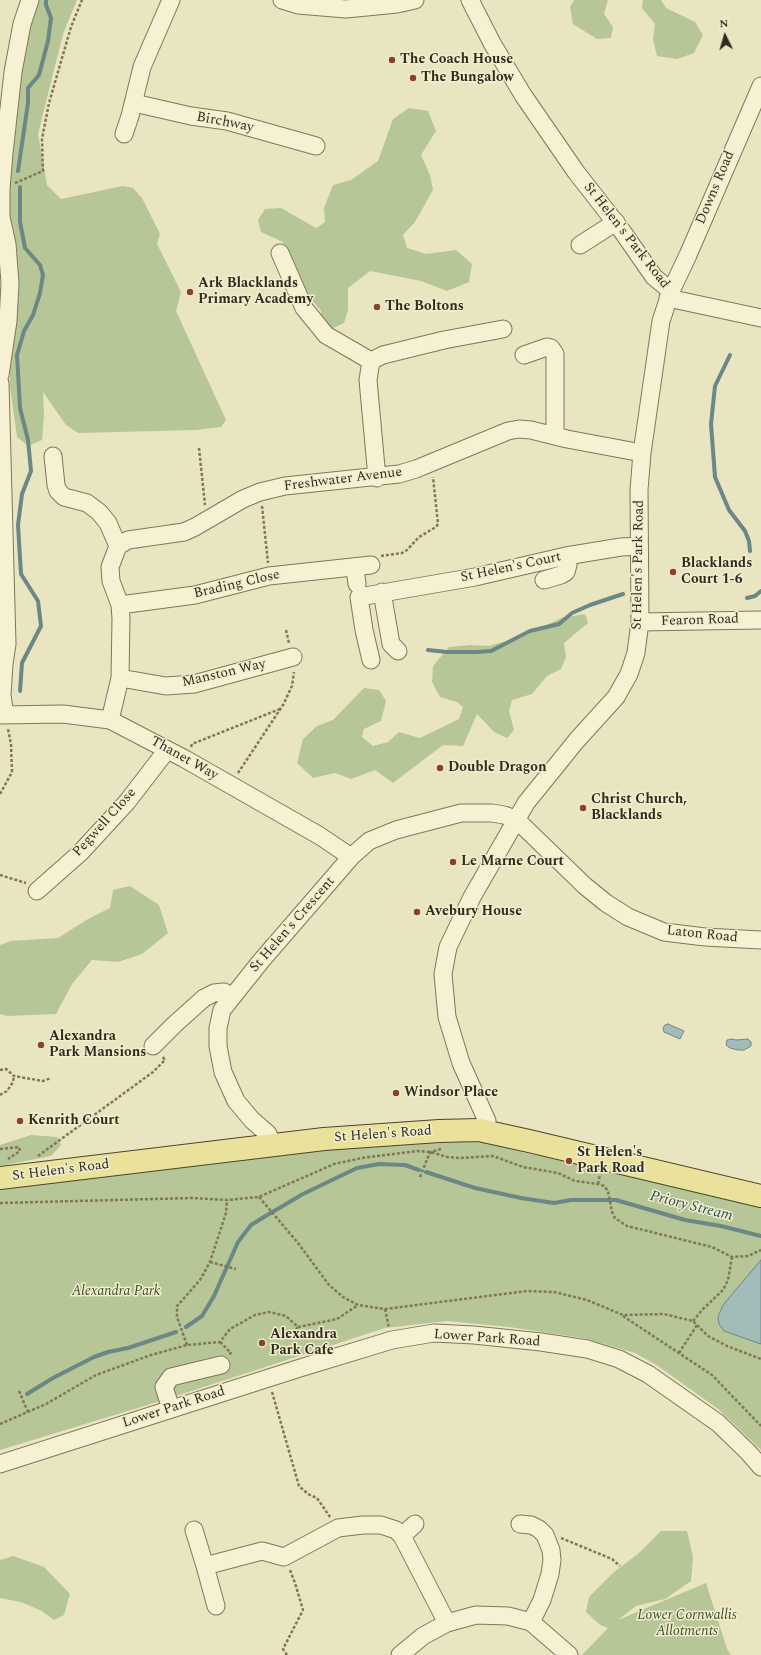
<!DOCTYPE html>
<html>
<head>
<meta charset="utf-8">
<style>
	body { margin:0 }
	#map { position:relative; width:761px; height:1655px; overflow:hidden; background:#e9e5c0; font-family:Spectral,serif }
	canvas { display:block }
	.north { position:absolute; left:705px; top:16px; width:40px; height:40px; -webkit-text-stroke:3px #f1eecf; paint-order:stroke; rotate:355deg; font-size:11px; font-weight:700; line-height:16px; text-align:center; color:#312b1d }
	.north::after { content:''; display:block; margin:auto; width:14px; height:18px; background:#312b1d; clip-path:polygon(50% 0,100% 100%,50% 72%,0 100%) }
</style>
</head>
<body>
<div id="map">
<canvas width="761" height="1655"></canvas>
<div class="north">N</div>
</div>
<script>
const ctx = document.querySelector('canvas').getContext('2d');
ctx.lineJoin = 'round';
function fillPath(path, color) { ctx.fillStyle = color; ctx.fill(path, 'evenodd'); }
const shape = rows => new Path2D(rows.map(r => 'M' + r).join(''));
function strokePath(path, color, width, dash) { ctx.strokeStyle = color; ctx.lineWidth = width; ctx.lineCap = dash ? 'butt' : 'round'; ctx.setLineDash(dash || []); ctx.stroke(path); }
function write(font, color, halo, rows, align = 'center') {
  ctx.font = font + ' Spectral,serif'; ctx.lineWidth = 3; ctx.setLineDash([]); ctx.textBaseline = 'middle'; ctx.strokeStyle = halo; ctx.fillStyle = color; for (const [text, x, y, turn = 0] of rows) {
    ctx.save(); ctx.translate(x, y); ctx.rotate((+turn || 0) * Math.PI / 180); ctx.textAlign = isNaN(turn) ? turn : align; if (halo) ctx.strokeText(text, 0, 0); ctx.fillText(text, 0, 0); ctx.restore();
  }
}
fillPath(shape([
	[30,0,77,0,63,34,38,134,47,185,61,199,123,186,133,188,142,198,160,234,157,244,181,292,176,311,226,420,221,427,196,430,78,433,66,425,43,392,44,416,42,440,28,446,17,437,10,387,10,318,4,202],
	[574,0,608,0,604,14,613,27,611,38,597,39,573,24,570,7],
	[643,0,661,0,666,8,695,22,703,35,694,53,677,59,657,56,653,39,655,24,642,8],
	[409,108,428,111,436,131,421,155,430,175,433,190,415,222,403,235,407,248,426,254,456,250,472,264,469,282,447,291,421,281,370,271,348,288,348,310,344,323,331,329,321,319,321,311,308,295,283,246,283,242,261,232,258,220,265,209,281,208,316,228,325,222,324,208,333,185,351,180,378,161,393,119],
	[585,614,588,623,564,643,566,657,561,669,547,676,532,694,512,700,509,711,514,730,507,738,494,732,477,714,463,746,443,745,393,783,375,770,351,779,335,773,313,778,297,763,303,739,317,726,333,720,364,688,379,690,386,701,381,721,364,729,362,737,373,746,388,742,399,732,420,738,459,719,463,707,457,702,440,697,432,682,433,666,449,647,470,645,489,646,525,636,561,618],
	[130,886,159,905,168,933,142,954,118,962,92,960,72,984,56,1014,8,1016,0,1014,0,945,11,941,58,938,88,919,110,908,113,890],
	[31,1135,57,1137,61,1145,51,1156,0,1166,0,1145],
	[478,1141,526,1153,761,1205,761,1450,718,1409,658,1366,635,1353,583,1338,509,1327,447,1321,385,1328,167,1399,0,1450,0,1189,296,1152,399,1143],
	[661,1531,687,1531,693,1557,691,1581,665,1599,636,1606,618,1620,706,1583,727,1649,731,1655,582,1655,608,1628,600,1625,586,1612,589,1597,614,1572,638,1554],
	[13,1556,44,1567,70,1594,64,1615,54,1620,42,1611,21,1602,0,1598,0,1560]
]), '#b7c696');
const water = shape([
	[668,1024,684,1031,680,1039,664,1032,663,1028,665,1025,668,1024],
	[732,1039,736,1040,748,1039,751,1042,751,1046,744,1050,738,1050,730,1048,726,1045,727,1040,732,1039],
	[761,1260,761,1344,724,1331,719,1324,718,1317,723,1305,761,1260]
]);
fillPath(water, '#a3bcb9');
strokePath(water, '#6b8887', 1);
strokePath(shape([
	[18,171,28,103,28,88,39,75,48,41,51,18,46,5,46,0],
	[20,187,20,222,25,248,40,265,43,275,40,293,33,315,24,331,17,355,20,408,28,440,31,471,22,494,18,525,21,574,38,601,41,626,22,663,20,691],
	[730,355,715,386,711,424,715,477,729,510,745,531,749,541,750,551],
	[747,598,755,596,761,591],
	[428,650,447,652,477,652,491,651,530,631,559,624,572,613,590,605,623,594],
	[426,1172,475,1188,521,1198,554,1203,571,1200,616,1200,685,1220,721,1226,761,1236],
	[186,1327,202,1316,214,1296,238,1242,251,1225,264,1217,303,1194,357,1168,379,1164,405,1165,419,1170],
	[27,1394,53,1378,94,1357,108,1352,128,1348,176,1332]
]), '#6b8887', 4);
const minor = shape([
	[282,0,298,5,346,9,397,4,415,0],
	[470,0,492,43,523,95,576,172,622,231,654,277,671,291],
	[134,103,191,116,227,121,316,146],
	[124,134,130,116,142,67,171,0],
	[580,245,616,222],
	[280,253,304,308,326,335,371,361],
	[668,298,761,318],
	[524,355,547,347,551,348,555,354,555,436],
	[0,375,8,321,10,283,7,244,1,217,1,189,4,153,13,72,22,24,30,0],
	[0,383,7,644,4,664,2,695,5,715],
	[53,456,56,485,58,491,64,497,87,503,99,512,108,523,118,546],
	[377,478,368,380,371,361,383,355,444,340,503,329],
	[355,568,357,584],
	[544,580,561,575,566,572,568,565,566,556],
	[382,592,391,644,398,651],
	[120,605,195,595,269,576,371,565],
	[640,622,761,620],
	[371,660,364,630,359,597,475,577,566,556,621,547,639,546],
	[120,678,166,686,194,684,293,657],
	[0,715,63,714,110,720,185,759,320,836,351,857],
	[110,720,120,678,121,619,120,605,111,581,110,567,118,546,128,540,184,532,195,527,243,499,260,492,285,486,399,474,416,469,508,431,519,429,531,430,567,439,642,453],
	[37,891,80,853,127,802,167,750],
	[153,1046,175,1024,204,998,214,993,224,992,231,996],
	[487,1132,487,1121,461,1063,447,1017,443,974,448,947,472,897,526,803,577,740,616,697,629,674,636,653,640,622,639,490,642,453,661,321,671,291,688,255,761,86],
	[273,1146,268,1134,252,1120,236,1101,223,1072,218,1046,218,1028,222,1010,261,961,351,857,369,841,396,830,461,813,492,813,504,815,515,819,523,826,585,886,606,903,628,917,664,932,705,937,761,940],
	[171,1409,164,1387,171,1377,221,1365],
	[0,1464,300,1368,392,1340,434,1333,474,1335,541,1342,587,1349,619,1359,648,1374,718,1423,748,1452,761,1467],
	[520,1524,531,1525,539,1529,545,1535,551,1550,552,1560,550,1574,542,1600,531,1622],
	[194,1530,205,1566,262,1551,284,1557,338,1528,363,1525,381,1525,396,1530,402,1536,447,1623],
	[402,1536,415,1524],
	[205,1566,216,1606],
	[400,1655,423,1636,447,1623,476,1615,508,1616,531,1622,569,1655]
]);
const major = shape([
	[0,1178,324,1139,439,1131,479,1130,529,1141,761,1196]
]);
strokePath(minor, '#81765a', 19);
strokePath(major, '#4e432e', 24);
strokePath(shape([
	[15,183,43,171,42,139,49,103,71,27,82,0],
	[199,448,205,505],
	[262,506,268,563],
	[381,556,402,553,407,550,419,537,436,527,438,524,433,477],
	[286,630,289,643],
	[191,747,192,744,280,709],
	[238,773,283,705,292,686,294,672],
	[0,794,12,772,11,744,8,729],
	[0,875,26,883],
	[0,1070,6,1069,14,1076,43,1081,51,1078],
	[0,1095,7,1091,13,1082,14,1076],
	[0,1149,19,1147,20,1151,8,1159],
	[38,1156,153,1072,165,1060,162,1056],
	[420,1177,428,1157,431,1152,441,1149],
	[598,1184,600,1174],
	[259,1197,298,1243,329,1285,343,1297,358,1305,385,1309,527,1291,554,1292,587,1300,623,1315,664,1314,693,1321,708,1336,727,1346,761,1359],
	[0,1203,192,1198,227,1200,259,1197,334,1164,362,1158,417,1151,431,1152,447,1157,460,1158,493,1156,523,1167,558,1173,575,1181,598,1184,604,1186,608,1191,612,1212,615,1218,627,1226,712,1247,732,1257,748,1256,761,1250],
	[210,1262,236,1269],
	[385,1309,389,1328],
	[623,1316,712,1375,761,1426],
	[693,1321,703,1309,723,1290,728,1280,732,1257],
	[283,1336,283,1339,290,1337,298,1327],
	[220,1342,231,1353,229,1354],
	[187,1345,177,1317,177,1306,200,1280,210,1262,226,1213,227,1200],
	[679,1353,697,1325],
	[19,1391,28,1412],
	[272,1392,299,1486,308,1494,317,1498,330,1517],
	[0,1424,46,1404,96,1375,151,1355,187,1345,220,1342,230,1329,255,1315,269,1312,286,1316,298,1327,337,1319,358,1305],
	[561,1538,612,1559,620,1566],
	[287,1655,283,1649,303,1610,295,1583,290,1570]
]), '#81765a', 2.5, [3, 2]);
strokePath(minor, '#f5f1d2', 17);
strokePath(major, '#eae19a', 22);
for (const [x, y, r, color] of [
	[392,60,4,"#8a402f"],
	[413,78,4,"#8a402f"],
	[190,292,4,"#8a402f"],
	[377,307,4,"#8a402f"],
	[673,572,4,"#8a402f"],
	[440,768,4,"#8a402f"],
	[583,808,4,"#8a402f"],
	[453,862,4,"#8a402f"],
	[417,912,4,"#8a402f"],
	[41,1045,4,"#8a402f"],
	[396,1093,4,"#8a402f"],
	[20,1121,4,"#8a402f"],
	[569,1161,4,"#8a402f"],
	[262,1343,4,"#8a402f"]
]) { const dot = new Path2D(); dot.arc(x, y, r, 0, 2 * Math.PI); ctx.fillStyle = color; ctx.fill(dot); strokePath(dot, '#f1eecf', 1.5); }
write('bold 14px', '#312b1d', '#f1eecf', [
	["The Coach House",400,60],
	["The Bungalow",421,78],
	["Ark Blacklands",198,284],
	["Primary Academy",198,300],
	["The Boltons",385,307],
	["Blacklands",681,564],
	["Court 1-6",681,580],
	["Double Dragon",448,768],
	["Christ Church,",591,800],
	["Blacklands",591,816],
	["Le Marne Court",461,862],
	["Avebury House",425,912],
	["Alexandra",49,1037],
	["Park Mansions",49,1053],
	["Windsor Place",404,1093],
	["Kenrith Court",28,1121],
	["St Helen's",577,1153],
	["Park Road",577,1169],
	["Alexandra",270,1335],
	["Park Cafe",270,1351]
], 'left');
write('14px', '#312b1d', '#f1eecf', [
	["Birchway",225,123,11],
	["Downs Road",716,188,-67],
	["St Helen's Park Road",626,236,52],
	["Freshwater Avenue",343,480,-7],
	["St Helen's Park Road",639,565,-89],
	["St Helen's Court",511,568,-12],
	["Brading Close",237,585,-13],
	["Fearon Road",700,621,-2],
	["Manston Way",224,674,-13],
	["Thanet Way",184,759,29],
	["Pegwell Close",105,823,-48],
	["St Helen's Crescent",293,925,-49],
	["Laton Road",702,935,6],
	["St Helen's Road",383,1135,-4],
	["St Helen's Road",61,1171,-7],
	["Lower Park Road",487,1339,4],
	["Lower Park Road",174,1408,-18]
]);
write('italic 14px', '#3b4c25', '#f1eecf', [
	["Alexandra Park",116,1292],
	["Lower Cornwallis",687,1616],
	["Allotments",687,1632]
]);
write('italic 15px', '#2d4b50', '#f1eecf', [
	["Priory Stream",691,1207,14]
]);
</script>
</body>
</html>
